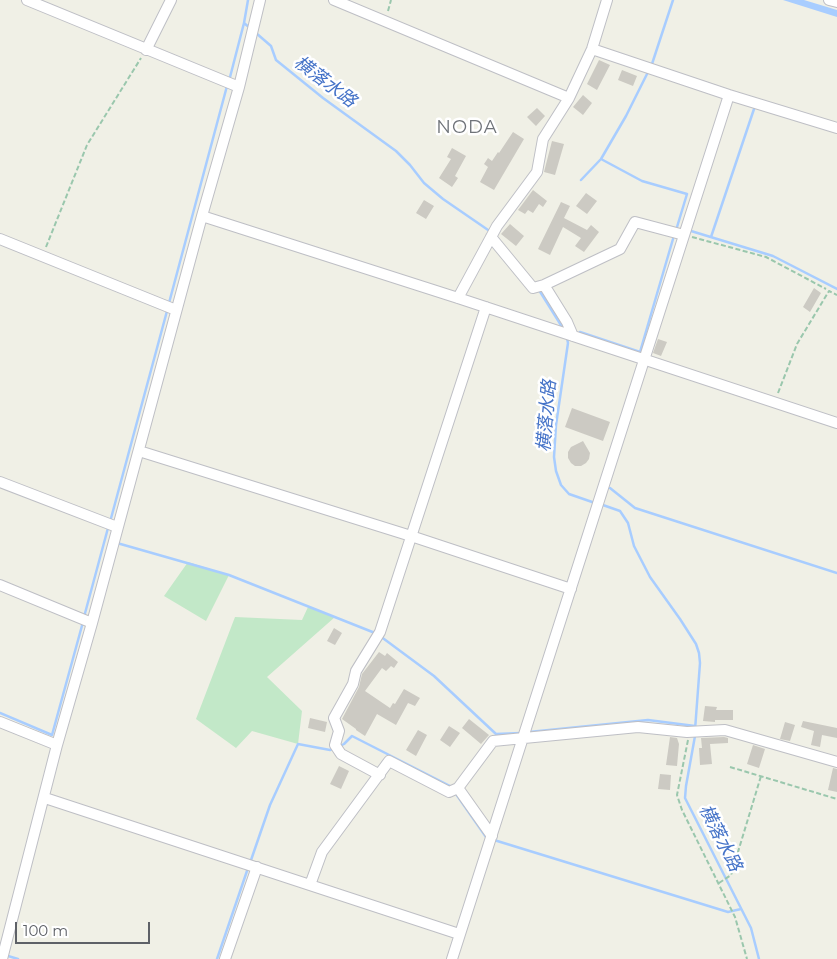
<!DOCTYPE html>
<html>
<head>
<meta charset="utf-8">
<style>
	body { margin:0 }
	#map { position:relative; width:837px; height:959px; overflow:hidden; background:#f0f0e6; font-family:Montserrat,sans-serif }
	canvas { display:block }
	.scale { position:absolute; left:15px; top:922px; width:135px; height:22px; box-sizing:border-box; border:2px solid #5e6167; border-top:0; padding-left:6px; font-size:15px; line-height:18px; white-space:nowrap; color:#5e6167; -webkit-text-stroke:4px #fff; paint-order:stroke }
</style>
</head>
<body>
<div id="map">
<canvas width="837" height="959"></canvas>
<div class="scale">100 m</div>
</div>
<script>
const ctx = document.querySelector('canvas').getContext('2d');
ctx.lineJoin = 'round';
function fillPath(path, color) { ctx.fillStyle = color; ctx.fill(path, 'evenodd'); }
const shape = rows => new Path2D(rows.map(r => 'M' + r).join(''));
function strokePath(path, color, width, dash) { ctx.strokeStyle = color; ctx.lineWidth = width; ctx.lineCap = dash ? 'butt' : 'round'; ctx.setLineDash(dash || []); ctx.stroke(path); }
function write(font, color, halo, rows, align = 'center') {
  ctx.font = font + ' Montserrat,"Noto Sans JP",sans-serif'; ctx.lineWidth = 5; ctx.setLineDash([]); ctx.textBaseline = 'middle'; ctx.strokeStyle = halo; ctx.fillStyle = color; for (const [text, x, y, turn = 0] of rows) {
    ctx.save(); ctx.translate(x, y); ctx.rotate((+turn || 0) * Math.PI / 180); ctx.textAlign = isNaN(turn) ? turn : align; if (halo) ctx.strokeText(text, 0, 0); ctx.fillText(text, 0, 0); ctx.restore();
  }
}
fillPath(shape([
	[188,562,229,575,206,621,164,596],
	[308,607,335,617,267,677,302,711,298,744,252,731,236,748,196,719,235,617,302,620]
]), '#c2e8c8');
fillPath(shape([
	[783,0,804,0,837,10,837,17]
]), '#a8cdff');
strokePath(shape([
	[248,0,244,23,250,28],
	[256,33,271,46,276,60,323,98,396,151,410,165,424,183,443,199,491,232],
	[651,67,673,0],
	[229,81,244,23],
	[601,159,642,181,687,194,677,227],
	[581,180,601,159,626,116,648,72],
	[691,231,773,256,837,289],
	[711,237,754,109],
	[539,290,564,330],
	[169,303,227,86],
	[580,332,640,352,673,239],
	[567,338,568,343,556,425,554,457,556,471,561,485,569,494,595,503],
	[610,488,635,508,837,573],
	[600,504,620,511,628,523,634,546,650,577,680,619,696,644,699,653,700,663,695,730],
	[110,522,167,311],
	[117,543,229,575,375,633],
	[84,617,108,528],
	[380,636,434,676,496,734,521,733],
	[0,713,52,735,83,622],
	[529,732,648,720,695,726],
	[695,736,686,786,685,798,751,928,759,959],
	[340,746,344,744,352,736,450,786,452,788],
	[456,794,486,837,488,838],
	[494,840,728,912,741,909],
	[250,863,270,805,298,744,330,750,335,748],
	[8,956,18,959],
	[217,959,248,868]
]), '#a8cdff', 2.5);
fillPath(shape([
	[599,60,610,65,597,90,587,84],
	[622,70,637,76,633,86,618,80],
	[583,95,592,103,583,115,573,107],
	[537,108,545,116,536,126,527,117],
	[513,132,524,139,494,190,480,182,488,167,484,164,488,158,492,161,498,152,499,153],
	[552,141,564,144,555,175,544,172],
	[452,148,466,156,455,176,458,178,452,187,439,178,451,159,447,157],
	[533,190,547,201,543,207,539,204,533,213,528,210,525,214,518,210],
	[586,193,597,201,587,214,576,206],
	[424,200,434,206,426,219,416,213],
	[561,202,570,206,564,218,587,230,591,225,599,232,584,252,575,246,581,238,563,227,550,255,538,249],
	[510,224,524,236,516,246,501,234],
	[814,288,821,293,810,312,803,307],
	[658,339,667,342,661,356,653,353],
	[572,408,610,422,603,441,565,427],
	[583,441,590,453,589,459,586,463,581,466,575,466,571,463,568,458,568,452,571,447],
	[334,628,342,633,335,645,327,641],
	[379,652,385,656,387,653,398,662,394,668,391,666,386,671,382,668,365,691,390,708,393,703,395,704,404,689,420,698,415,706,408,703,396,725,377,714,365,736,356,730,356,729,342,719,359,687,362,674],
	[705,706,717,707,716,710,733,710,733,720,715,720,715,722,703,721],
	[310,718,327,722,325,732,308,728],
	[469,719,489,735,481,744,462,728],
	[803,721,837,728,837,738,822,735,820,747,811,745,814,731,801,727],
	[785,722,795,725,790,741,780,739],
	[449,726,460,733,450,747,440,740],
	[418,730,427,735,416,756,406,750],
	[670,737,677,738,679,744,677,766,666,765],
	[724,737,728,738,728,743,710,744,712,764,700,765,699,748,702,748,701,738],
	[753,745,765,749,759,768,747,764],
	[339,766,349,771,341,789,330,784],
	[833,768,837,769,837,792,828,790],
	[660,774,671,775,670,790,658,789]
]), '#cccac3');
const minor = shape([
	[27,0,239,87],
	[334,0,569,98],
	[829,0,837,2],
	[592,49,729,95,837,128],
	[146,50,171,0],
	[202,216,458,298,837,423],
	[491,237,533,288,544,285,620,249,635,222,684,235],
	[0,239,176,310],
	[544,285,567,322,573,336],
	[458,298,497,226,537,172,543,139,569,98,592,49,607,0],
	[139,451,411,536,571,589],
	[0,482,117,527],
	[0,585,92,623],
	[0,722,57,745],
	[380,775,341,754,335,745,339,731,334,718,353,684,356,671,380,632,486,307],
	[458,788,492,836],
	[45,798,459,934],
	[310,885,322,852,389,761,449,792,458,788,493,741,638,727,687,732,725,730,837,762],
	[2,959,57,745,92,623,202,216,239,87,260,0],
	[225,959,257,867],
	[452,959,729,95]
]);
strokePath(minor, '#bebfc5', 12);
strokePath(shape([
	[388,11,391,0],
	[692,237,766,257,826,289],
	[46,247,87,145,141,58],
	[778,393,797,344,829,291,837,295],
	[688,740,677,795,682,810,735,917,747,959],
	[730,767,837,799],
	[719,883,731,875,761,776]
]), '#9ac7ad', 2, [5, 2.5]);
strokePath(minor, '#fff', 10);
write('italic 18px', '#4573c8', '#fff', [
	["横落水路",325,82,37],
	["横落水路",547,416,-85],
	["横落水路",720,838,63]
]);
ctx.letterSpacing = '1px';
write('18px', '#6f7379', '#fff', [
	["NODA",467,128]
]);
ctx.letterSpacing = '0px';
</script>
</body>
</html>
